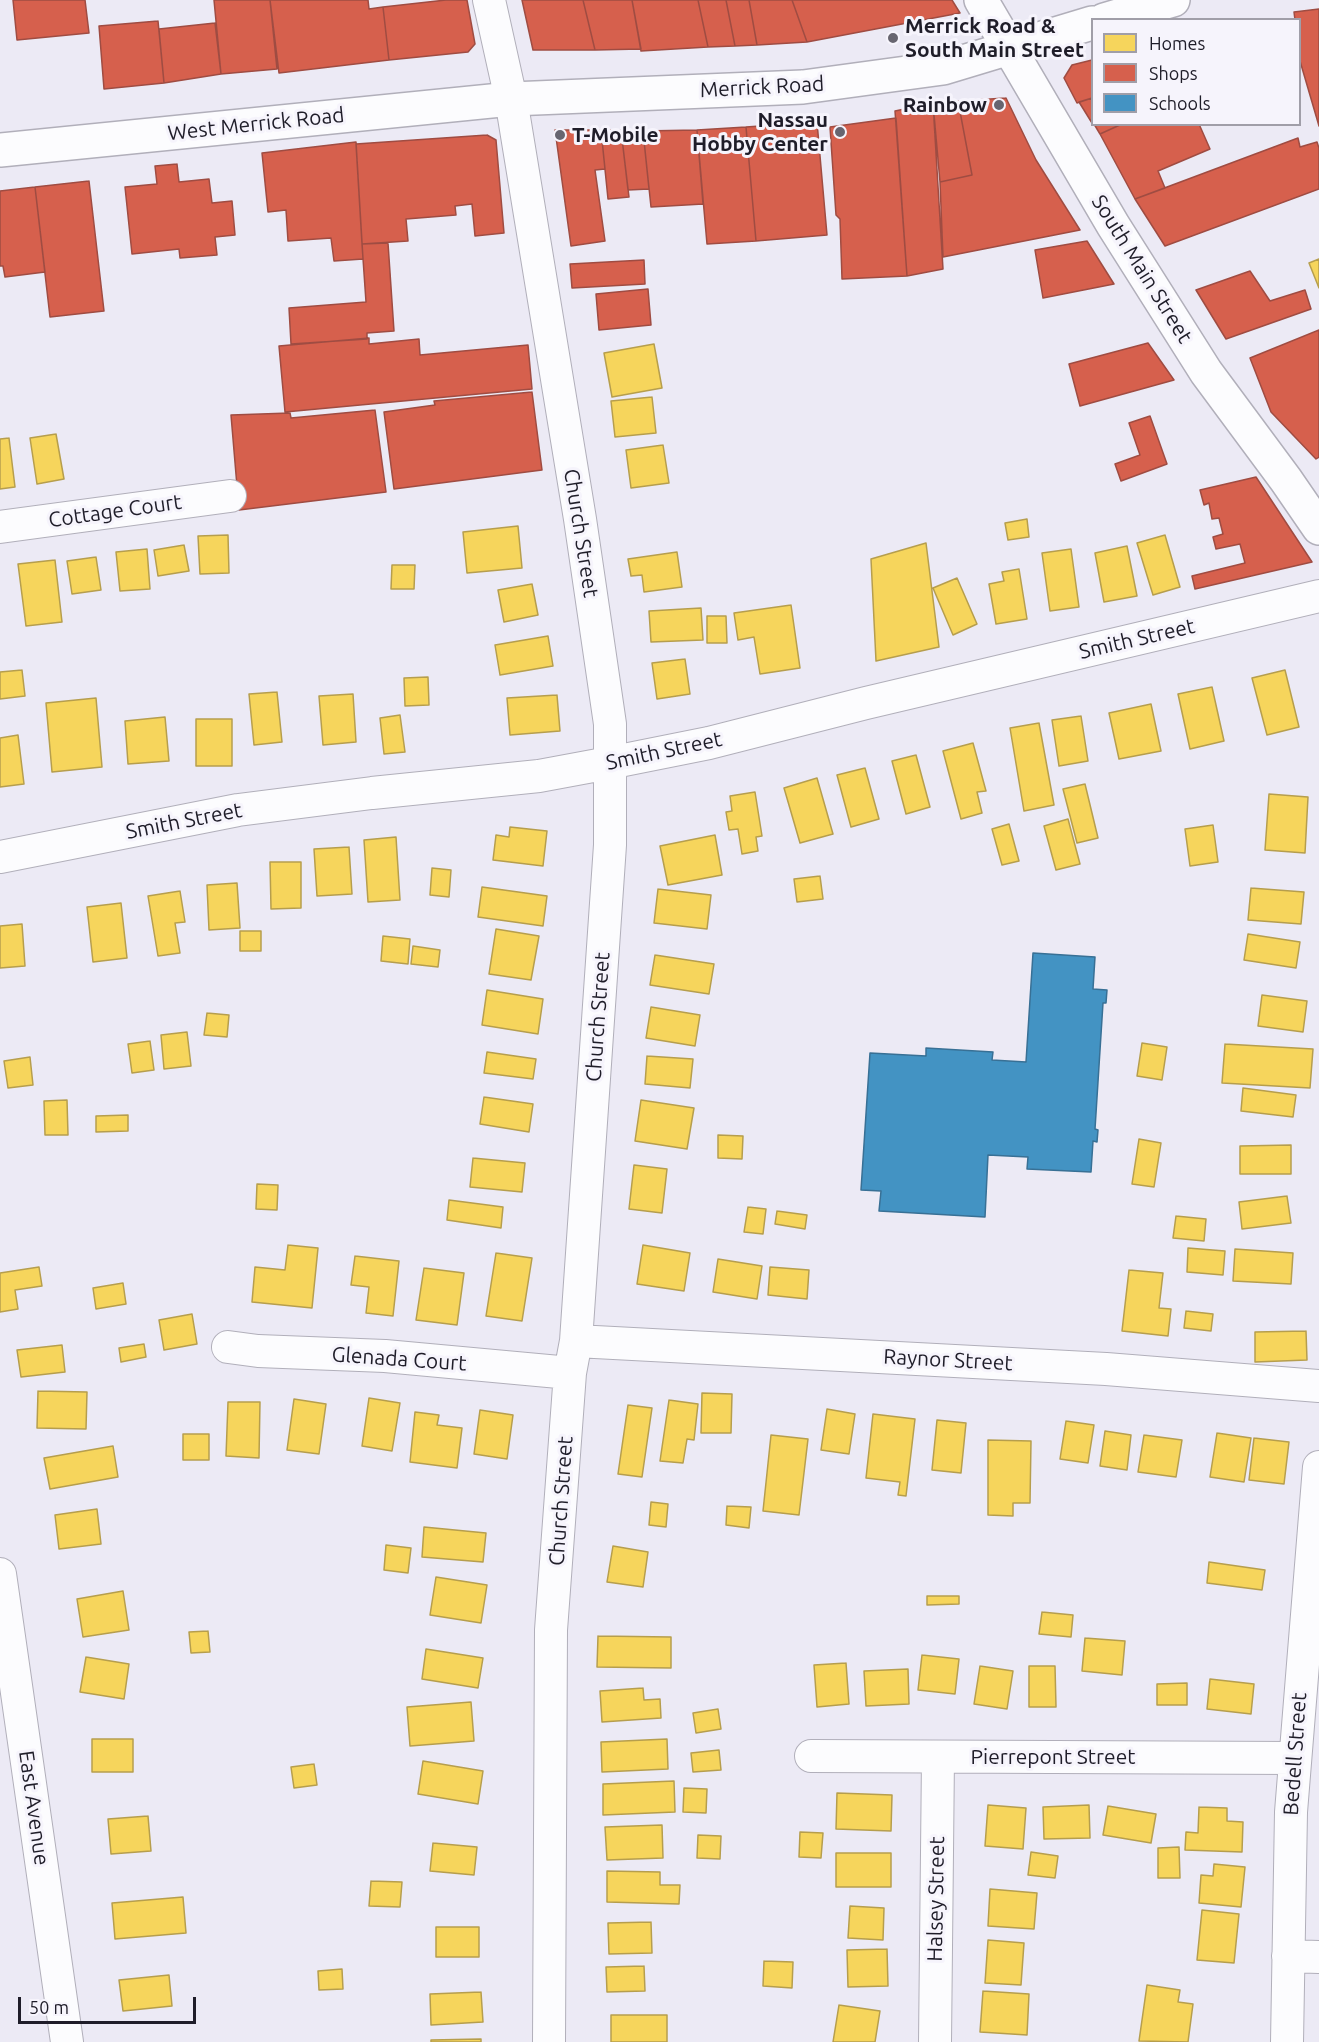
<!DOCTYPE html>
<html>
<head>
<meta charset="utf-8">
<style>
	body { margin:0 }
	#map { position:relative; width:1319px; height:2042px; overflow:hidden; background:#eceaf5; font-family:Ubuntu,sans-serif }
	canvas { display:block }
	.legend { position:absolute; left:1091px; top:18px; width:210px; height:108px; box-sizing:border-box; background:#f6f4fc; border:2px solid #a09ea8; margin:0; padding:8px 10px; list-style:none; font-size:18px; color:#1f1d29 }
	.legend li { display:flex; align-items:center; gap:12px; height:30px }
	.legend b { width:30px; border:2px solid #a09ea8 }
	.scale { position:absolute; left:18px; top:1997px; width:178px; height:27px; box-sizing:border-box; border:3px solid #1f1d29; border-top:0; padding-left:8px; font-size:18px; line-height:21px; white-space:nowrap; color:#1f1d29; -webkit-text-stroke:4px #f6f4fc; paint-order:stroke }
</style>
</head>
<body>
<div id="map">
<canvas width="1319" height="2042"></canvas>
<ul class="legend">
<li><b style="height:16px;background:#f6d55c"></b>Homes</li>
<li><b style="height:16px;background:#d6604d"></b>Shops</li>
<li><b style="height:16px;background:#4393c3"></b>Schools</li>
</ul>
<div class="scale">50 m</div>
</div>
<script>
const ctx = document.querySelector('canvas').getContext('2d');
ctx.lineJoin = 'round';
function fillPath(path, color) { ctx.fillStyle = color; ctx.fill(path, 'evenodd'); }
const shape = rows => new Path2D(rows.map(r => 'M' + r).join(''));
function strokePath(path, color, width, dash) { ctx.strokeStyle = color; ctx.lineWidth = width; ctx.lineCap = dash ? 'butt' : 'round'; ctx.setLineDash(dash || []); ctx.stroke(path); }
function write(font, color, halo, rows, align = 'center') {
  ctx.font = font + ' Ubuntu,sans-serif'; ctx.lineWidth = 6; ctx.setLineDash([]); ctx.textBaseline = 'middle'; ctx.strokeStyle = halo; ctx.fillStyle = color; for (const [text, x, y, turn = 0] of rows) {
    ctx.save(); ctx.translate(x, y); ctx.rotate((+turn || 0) * Math.PI / 180); ctx.textAlign = isNaN(turn) ? turn : align; if (halo) ctx.strokeText(text, 0, 0); ctx.fillText(text, 0, 0); ctx.restore();
  }
}
const homes = shape([
	[1319,259,1319,288,1309,263,1319,259],
	[654,344,662,388,612,397,604,353,654,344],
	[652,397,656,433,615,437,611,401,652,397],
	[56,434,64,479,37,484,30,438,56,434],
	[9,438,15,487,0,489,0,439,9,438],
	[663,445,669,483,631,488,626,450,663,445],
	[1027,519,1029,537,1008,540,1005,523,1027,519],
	[518,526,522,568,467,573,463,532,518,526],
	[228,535,229,573,200,574,198,536,228,535],
	[1165,535,1180,587,1153,595,1137,543,1165,535],
	[926,543,939,647,876,661,871,559,926,543],
	[184,545,189,571,158,576,154,550,184,545],
	[1127,546,1137,596,1104,602,1095,553,1127,546],
	[147,549,150,589,120,591,116,552,147,549],
	[1071,549,1079,607,1050,611,1042,553,1071,549],
	[677,552,682,587,644,592,642,575,631,576,628,559,677,552],
	[96,557,101,590,72,594,67,561,96,557],
	[55,560,62,622,26,626,18,564,55,560],
	[392,565,415,565,414,589,391,589,392,565],
	[1019,569,1027,619,996,624,989,584,1004,581,1002,572,1019,569],
	[957,578,977,624,953,635,933,588,957,578],
	[532,584,538,615,504,622,498,590,532,584],
	[791,605,800,668,760,674,754,637,738,640,734,613,791,605],
	[701,608,703,640,651,642,649,611,701,608],
	[707,616,726,616,727,643,707,643,707,616],
	[548,636,553,666,500,675,495,645,548,636],
	[685,659,690,694,657,699,652,663,685,659],
	[22,670,25,696,0,699,0,672,22,670],
	[1285,670,1299,727,1267,735,1252,678,1285,670],
	[428,677,429,705,405,706,404,678,428,677],
	[1212,687,1224,741,1190,749,1178,694,1212,687],
	[277,692,282,742,254,745,249,694,277,692],
	[353,694,356,742,323,745,319,696,353,694],
	[557,695,560,731,510,735,507,698,557,695],
	[96,698,102,767,52,772,46,703,96,698],
	[1151,704,1161,751,1119,759,1109,713,1151,704],
	[400,715,405,752,384,754,380,718,400,715],
	[1081,716,1088,761,1059,766,1052,720,1081,716],
	[165,717,169,761,128,764,125,721,165,717],
	[196,719,232,719,232,766,196,766,196,719],
	[1039,723,1054,805,1024,811,1010,728,1039,723],
	[18,735,24,784,0,787,0,738,18,735],
	[973,743,986,791,977,792,982,813,961,819,943,751,973,743],
	[916,755,930,807,906,814,892,761,916,755],
	[865,768,879,819,851,827,837,775,865,768],
	[817,778,833,834,800,843,784,788,817,778],
	[1085,784,1098,838,1077,843,1063,789,1085,784],
	[755,792,762,836,756,837,758,851,742,854,738,829,729,830,726,812,732,811,730,796,755,792],
	[1269,794,1308,797,1305,853,1265,850,1269,794],
	[1068,819,1080,864,1056,870,1044,826,1068,819],
	[1009,824,1019,861,1002,865,992,829,1009,824],
	[1213,825,1218,862,1190,866,1185,829,1213,825],
	[510,827,547,831,543,866,493,860,496,835,509,837,510,827],
	[715,835,722,875,668,885,660,846,715,835],
	[396,837,400,900,368,902,364,840,396,837],
	[349,847,352,894,317,896,314,849,349,847],
	[270,862,301,862,301,908,271,909,270,862],
	[432,868,451,870,449,897,430,895,432,868],
	[820,876,823,899,797,902,794,879,820,876],
	[237,883,240,928,209,930,207,885,237,883],
	[482,887,547,896,543,926,478,917,482,887],
	[1251,888,1304,892,1301,924,1248,920,1251,888],
	[658,889,711,895,707,929,654,923,658,889],
	[180,891,185,922,175,923,180,953,158,956,148,896,180,891],
	[121,903,127,958,93,962,87,907,121,903],
	[22,924,25,966,0,968,0,926,22,924],
	[496,929,539,936,531,980,489,974,496,929],
	[240,931,261,931,261,951,240,951,240,931],
	[1248,934,1300,942,1296,968,1244,960,1248,934],
	[383,936,410,939,408,964,381,961,383,936],
	[413,946,440,950,438,967,411,964,413,946],
	[655,955,714,964,709,994,650,985,655,955],
	[487,990,543,999,538,1034,482,1025,487,990],
	[1262,995,1307,1001,1303,1032,1258,1026,1262,995],
	[651,1007,700,1015,695,1046,646,1038,651,1007],
	[207,1013,229,1015,227,1037,204,1035,207,1013],
	[187,1032,191,1066,164,1069,161,1035,187,1032],
	[150,1041,154,1070,132,1073,128,1044,150,1041],
	[1142,1043,1167,1047,1162,1080,1137,1076,1142,1043],
	[1225,1044,1313,1049,1310,1088,1222,1083,1225,1044],
	[487,1052,536,1059,533,1079,484,1073,487,1052],
	[647,1056,693,1059,690,1088,645,1084,647,1056],
	[30,1057,33,1085,8,1088,4,1061,30,1057],
	[1243,1088,1296,1095,1293,1117,1241,1111,1243,1088],
	[484,1097,533,1104,529,1132,480,1124,484,1097],
	[67,1100,68,1135,45,1135,44,1101,67,1100],
	[641,1100,694,1108,687,1149,635,1141,641,1100],
	[128,1115,128,1131,96,1132,96,1116,128,1115],
	[718,1135,743,1136,742,1159,718,1158,718,1135],
	[1139,1139,1161,1143,1154,1187,1132,1184,1139,1139],
	[1291,1145,1291,1174,1240,1174,1240,1146,1291,1145],
	[473,1158,525,1163,522,1192,470,1187,473,1158],
	[634,1165,667,1169,662,1213,629,1209,634,1165],
	[257,1184,278,1185,277,1210,256,1209,257,1184],
	[1287,1196,1291,1223,1242,1229,1239,1202,1287,1196],
	[449,1200,503,1207,501,1228,447,1220,449,1200],
	[748,1207,766,1209,763,1234,744,1232,748,1207],
	[777,1211,807,1215,805,1229,775,1224,777,1211],
	[1176,1216,1206,1219,1204,1241,1173,1238,1176,1216],
	[288,1245,318,1248,312,1308,252,1302,255,1267,285,1270,288,1245],
	[643,1245,690,1253,684,1291,637,1284,643,1245],
	[1188,1248,1225,1251,1223,1275,1187,1272,1188,1248],
	[1235,1249,1293,1253,1291,1284,1233,1281,1235,1249],
	[496,1253,532,1258,522,1321,486,1316,496,1253],
	[355,1256,399,1261,393,1316,366,1313,369,1287,351,1285,355,1256],
	[718,1259,762,1266,757,1299,713,1292,718,1259],
	[39,1267,42,1286,15,1290,18,1309,0,1312,0,1273,39,1267],
	[770,1267,809,1270,807,1299,768,1295,770,1267],
	[424,1268,464,1273,457,1325,416,1320,424,1268],
	[1129,1270,1163,1273,1159,1308,1171,1309,1168,1336,1122,1331,1129,1270],
	[123,1283,126,1304,96,1309,93,1288,123,1283],
	[1186,1311,1213,1314,1211,1331,1184,1328,1186,1311],
	[192,1314,197,1344,164,1350,159,1320,192,1314],
	[1306,1331,1307,1360,1255,1362,1255,1332,1306,1331],
	[144,1344,146,1357,121,1362,119,1348,144,1344],
	[62,1345,65,1372,21,1377,17,1350,62,1345],
	[38,1391,87,1392,86,1429,37,1428,38,1391],
	[702,1393,732,1394,731,1433,701,1433,702,1393],
	[369,1398,400,1403,392,1451,362,1446,369,1398],
	[294,1399,326,1404,319,1454,287,1450,294,1399],
	[669,1400,698,1404,694,1440,687,1439,683,1463,660,1461,669,1400],
	[228,1402,260,1402,259,1458,226,1456,228,1402],
	[628,1405,652,1408,642,1477,618,1474,628,1405],
	[827,1409,855,1414,849,1454,821,1450,827,1409],
	[480,1410,513,1415,507,1459,474,1454,480,1410],
	[415,1412,439,1415,437,1425,462,1428,457,1468,410,1462,415,1412],
	[873,1414,915,1419,906,1496,898,1495,900,1482,866,1478,873,1414],
	[937,1420,966,1423,961,1473,932,1470,937,1420],
	[1066,1421,1094,1425,1088,1463,1060,1459,1066,1421],
	[1105,1431,1131,1435,1127,1470,1100,1466,1105,1431],
	[1217,1433,1251,1438,1244,1482,1210,1477,1217,1433],
	[183,1434,209,1434,209,1460,183,1460,183,1434],
	[771,1435,808,1439,799,1515,763,1511,771,1435],
	[1144,1435,1182,1440,1176,1477,1138,1472,1144,1435],
	[1254,1438,1289,1442,1284,1484,1249,1480,1254,1438],
	[988,1440,1031,1441,1030,1503,1013,1503,1013,1516,988,1515,988,1440],
	[113,1446,118,1477,50,1489,44,1458,113,1446],
	[651,1502,668,1504,666,1527,649,1525,651,1502],
	[727,1506,751,1507,749,1528,726,1525,727,1506],
	[97,1509,101,1544,59,1549,55,1515,97,1509],
	[424,1527,486,1533,483,1562,422,1557,424,1527],
	[386,1545,411,1548,408,1573,384,1570,386,1545],
	[613,1546,648,1552,643,1587,607,1582,613,1546],
	[1209,1562,1265,1570,1262,1590,1207,1583,1209,1562],
	[436,1577,487,1585,481,1623,430,1615,436,1577],
	[123,1591,129,1630,83,1637,77,1599,123,1591],
	[927,1596,959,1596,959,1604,927,1605,927,1596],
	[1042,1612,1073,1615,1071,1637,1039,1634,1042,1612],
	[208,1631,210,1652,191,1653,189,1632,208,1631],
	[598,1636,671,1637,671,1668,597,1667,598,1636],
	[1085,1638,1125,1641,1122,1675,1082,1671,1085,1638],
	[426,1649,483,1658,478,1688,422,1679,426,1649],
	[922,1655,959,1659,955,1694,918,1690,922,1655],
	[86,1657,129,1664,124,1699,80,1692,86,1657],
	[846,1663,849,1704,817,1707,814,1665,846,1663],
	[980,1666,1013,1671,1007,1709,974,1704,980,1666],
	[1029,1666,1055,1666,1056,1707,1029,1707,1029,1666],
	[908,1669,909,1704,866,1706,864,1671,908,1669],
	[1210,1679,1254,1684,1251,1714,1207,1709,1210,1679],
	[1187,1683,1187,1705,1157,1705,1157,1684,1187,1683],
	[643,1688,644,1700,660,1699,661,1718,602,1722,600,1691,643,1688],
	[471,1702,474,1741,410,1746,407,1707,471,1702],
	[718,1709,721,1729,696,1733,693,1713,718,1709],
	[92,1739,133,1739,133,1772,92,1772,92,1739],
	[667,1739,668,1769,602,1772,601,1742,667,1739],
	[719,1750,721,1770,693,1772,691,1753,719,1750],
	[423,1761,483,1771,478,1804,418,1794,423,1761],
	[314,1764,317,1785,294,1788,291,1767,314,1764],
	[674,1781,675,1812,603,1815,603,1784,674,1781],
	[684,1788,707,1789,706,1813,683,1812,684,1788],
	[837,1793,892,1795,891,1831,836,1829,837,1793],
	[988,1805,1026,1808,1023,1849,985,1846,988,1805],
	[1089,1805,1090,1838,1044,1839,1043,1807,1089,1805],
	[1108,1806,1156,1814,1151,1843,1103,1835,1108,1806],
	[1199,1807,1227,1808,1227,1821,1243,1822,1242,1852,1185,1850,1186,1832,1198,1833,1199,1807],
	[148,1816,151,1851,111,1854,108,1819,148,1816],
	[662,1825,663,1858,607,1860,605,1827,662,1825],
	[800,1832,823,1833,821,1858,799,1857,800,1832],
	[698,1835,721,1836,720,1859,697,1858,698,1835],
	[433,1843,477,1847,474,1875,430,1871,433,1843],
	[1179,1847,1180,1878,1158,1878,1158,1848,1179,1847],
	[1031,1852,1058,1856,1055,1878,1028,1875,1031,1852],
	[836,1853,891,1853,891,1887,836,1887,836,1853],
	[1214,1864,1245,1867,1241,1907,1199,1903,1201,1875,1213,1876,1214,1864],
	[607,1871,660,1872,660,1885,680,1885,679,1904,607,1902,607,1871],
	[371,1881,402,1882,400,1907,369,1906,371,1881],
	[990,1889,1037,1893,1034,1929,988,1926,990,1889],
	[183,1897,186,1933,115,1939,112,1903,183,1897],
	[850,1906,884,1908,883,1940,848,1938,850,1906],
	[1202,1910,1239,1914,1234,1963,1197,1960,1202,1910],
	[651,1922,652,1953,609,1954,608,1923,651,1922],
	[436,1927,479,1927,479,1957,436,1957,436,1927],
	[988,1940,1024,1943,1021,1985,985,1983,988,1940],
	[887,1949,888,1986,848,1987,847,1950,887,1949],
	[764,1961,793,1962,792,1988,763,1986,764,1961],
	[644,1966,645,1991,607,1992,606,1967,644,1966],
	[342,1969,343,1989,319,1990,318,1971,342,1969],
	[169,1975,172,2006,123,2011,119,1980,169,1975],
	[1147,1985,1180,1990,1178,2002,1193,2004,1188,2042,1139,2041,1147,1985],
	[983,1991,1029,1994,1027,2035,980,2032,983,1991],
	[481,1992,483,2022,431,2025,430,1994,481,1992],
	[839,2005,880,2011,875,2042,833,2042,839,2005],
	[611,2015,667,2015,667,2042,611,2042,611,2015],
	[481,2039,481,2042,431,2042,431,2040,481,2039]
]);
fillPath(homes, '#f6d55c');
strokePath(homes, '#b69e4d', 1.5);
const shops = shape([
	[13,0,85,0,89,33,17,40,13,0],
	[214,0,270,0,277,69,221,74,214,0],
	[270,0,368,0,369,9,383,7,389,60,279,73,270,0],
	[446,0,467,0,475,44,468,52,389,60,383,7,446,0],
	[522,0,583,0,595,50,533,50,522,0],
	[583,0,632,0,641,49,595,50,583,0],
	[632,0,698,0,708,47,641,51,632,0],
	[698,0,726,0,735,46,708,47,698,0],
	[726,0,749,0,757,45,735,46,726,0],
	[749,0,792,0,807,42,757,45,749,0],
	[792,0,952,0,960,13,807,42,792,0],
	[1319,9,1319,126,1300,61,1300,20,1295,20,1294,12,1319,9],
	[158,21,164,83,104,89,99,26,158,21],
	[215,23,221,74,164,83,159,29,215,23],
	[1092,60,1092,98,1077,103,1064,78,1072,65,1092,60],
	[1006,98,1036,160,1080,230,943,257,940,182,972,175,958,101,1006,98],
	[1092,98,1092,123,1079,102,1092,98],
	[958,101,972,175,940,182,933,103,958,101],
	[933,103,943,269,907,276,895,111,933,103],
	[896,118,907,276,842,279,840,219,836,215,830,127,896,118],
	[817,122,827,235,756,241,746,127,817,122],
	[1094,124,1122,124,1100,134,1094,124],
	[1122,124,1199,124,1210,149,1158,171,1165,188,1135,199,1100,134,1122,124],
	[746,127,756,241,707,244,697,130,746,127],
	[555,130,601,130,605,169,595,170,605,241,571,246,555,130],
	[601,130,621,130,629,197,608,199,601,130],
	[621,130,643,131,649,189,628,190,621,130],
	[697,130,703,204,651,207,643,131,697,130],
	[487,135,496,140,504,233,475,236,472,204,455,206,456,215,406,219,408,241,362,244,356,144,487,135],
	[1298,138,1300,147,1317,142,1319,148,1319,189,1165,246,1135,199,1298,138],
	[356,142,363,259,334,261,331,238,288,241,286,210,268,212,262,153,356,142],
	[177,164,179,182,209,179,212,203,232,201,235,235,215,237,217,255,180,258,179,249,132,254,125,187,157,184,155,166,177,164],
	[89,181,104,311,50,317,35,187,89,181],
	[35,187,45,272,5,277,3,266,0,266,0,191,35,187],
	[1087,241,1114,284,1043,298,1035,250,1087,241],
	[388,243,394,331,367,333,367,339,291,344,289,308,366,302,362,244,388,243],
	[644,260,645,284,572,288,570,264,644,260],
	[1250,271,1270,301,1305,290,1311,309,1226,339,1196,290,1250,271],
	[648,289,651,325,599,330,596,294,648,289],
	[1319,330,1319,457,1316,459,1271,412,1250,358,1319,330],
	[369,338,369,344,419,339,420,355,528,345,532,389,285,412,279,346,369,338],
	[1148,343,1174,380,1080,406,1069,364,1148,343],
	[532,392,542,470,394,489,384,412,435,405,434,401,532,392],
	[375,410,386,492,239,510,231,415,290,413,291,418,375,410],
	[1150,416,1167,464,1121,481,1115,464,1140,455,1129,423,1150,416],
	[1256,477,1312,562,1195,589,1192,576,1245,563,1240,544,1216,549,1213,537,1223,534,1219,518,1212,519,1209,503,1204,505,1200,490,1256,477]
]);
fillPath(shops, '#d6604d');
strokePath(shops, '#9f4c42', 1.5);
const schools = shape([
	[1033,953,1095,957,1093,989,1107,990,1106,1003,1103,1003,1095,1129,1098,1130,1097,1142,1093,1141,1091,1172,1027,1169,1028,1157,988,1155,985,1217,879,1211,881,1191,861,1190,870,1053,926,1056,926,1048,993,1052,992,1060,1026,1062,1033,953]
]);
fillPath(schools, '#4393c3');
strokePath(schools, '#387095', 1.5);
const minor = shape([
	[489,0,511,99,580,519,610,724,610,845,576,1341,570,1373,551,1630,549,2042],
	[0,527,230,496],
	[0,857,238,810,372,793,539,776,609,763,709,743,866,703,1319,596],
	[576,1341,1106,1369,1319,1386],
	[228,1347,258,1351,385,1356,570,1373],
	[0,1574,67,2042],
	[811,1756,1295,1758],
	[1288,1956,1319,1957],
	[935,2042,938,1757],
	[1287,2042,1291,1812,1319,1467]
]);
const major = shape([
	[981,0,1113,225,1206,372,1286,480,1319,528],
	[1104,20,1173,0],
	[0,150,511,99,803,87,943,68,1092,23]
]);
strokePath(minor, '#b1afba', 34);
strokePath(major, '#b1afba', 36);
strokePath(minor, '#fcfcfe', 32);
strokePath(major, '#fcfcfe', 33);
for (const [x, y, r, color] of [
	[893,38,6,"#676570"],
	[999,105,6,"#676570"],
	[840,132,6,"#676570"],
	[560,135,6,"#676570"]
]) { const dot = new Path2D(); dot.arc(x, y, r, 0, 2 * Math.PI); ctx.fillStyle = color; ctx.fill(dot); strokePath(dot, '#f6f4fc', 2); }
write('bold 21px', '#1f1d29', '#f6f4fc', [
	["Merrick Road &",905,26],
	["South Main Street",905,50],
	["Rainbow",987,105,"right"],
	["Nassau",828,120,"right"],
	["Hobby Center",828,144,"right"],
	["T-Mobile",572,135]
], 'left');
write('21px', '#1f1d29', '#f6f4fc', [
	["Merrick Road",762,87,-3],
	["West Merrick Road",256,124,-6],
	["South Main Street",1142,269,58],
	["Cottage Court",115,511,-8],
	["Church Street",581,533,81],
	["Smith Street",1137,639,-13],
	["Smith Street",664,751,-12],
	["Smith Street",184,821,-11],
	["Church Street",598,1017,-86],
	["Glenada Court",399,1359,4],
	["Raynor Street",948,1360,3],
	["Church Street",561,1501,-86],
	["Bedell Street",1295,1754,-86],
	["Pierrepont Street",1053,1757],
	["East Avenue",34,1808,82],
	["Halsey Street",936,1899,-89]
]);
</script>
</body>
</html>
